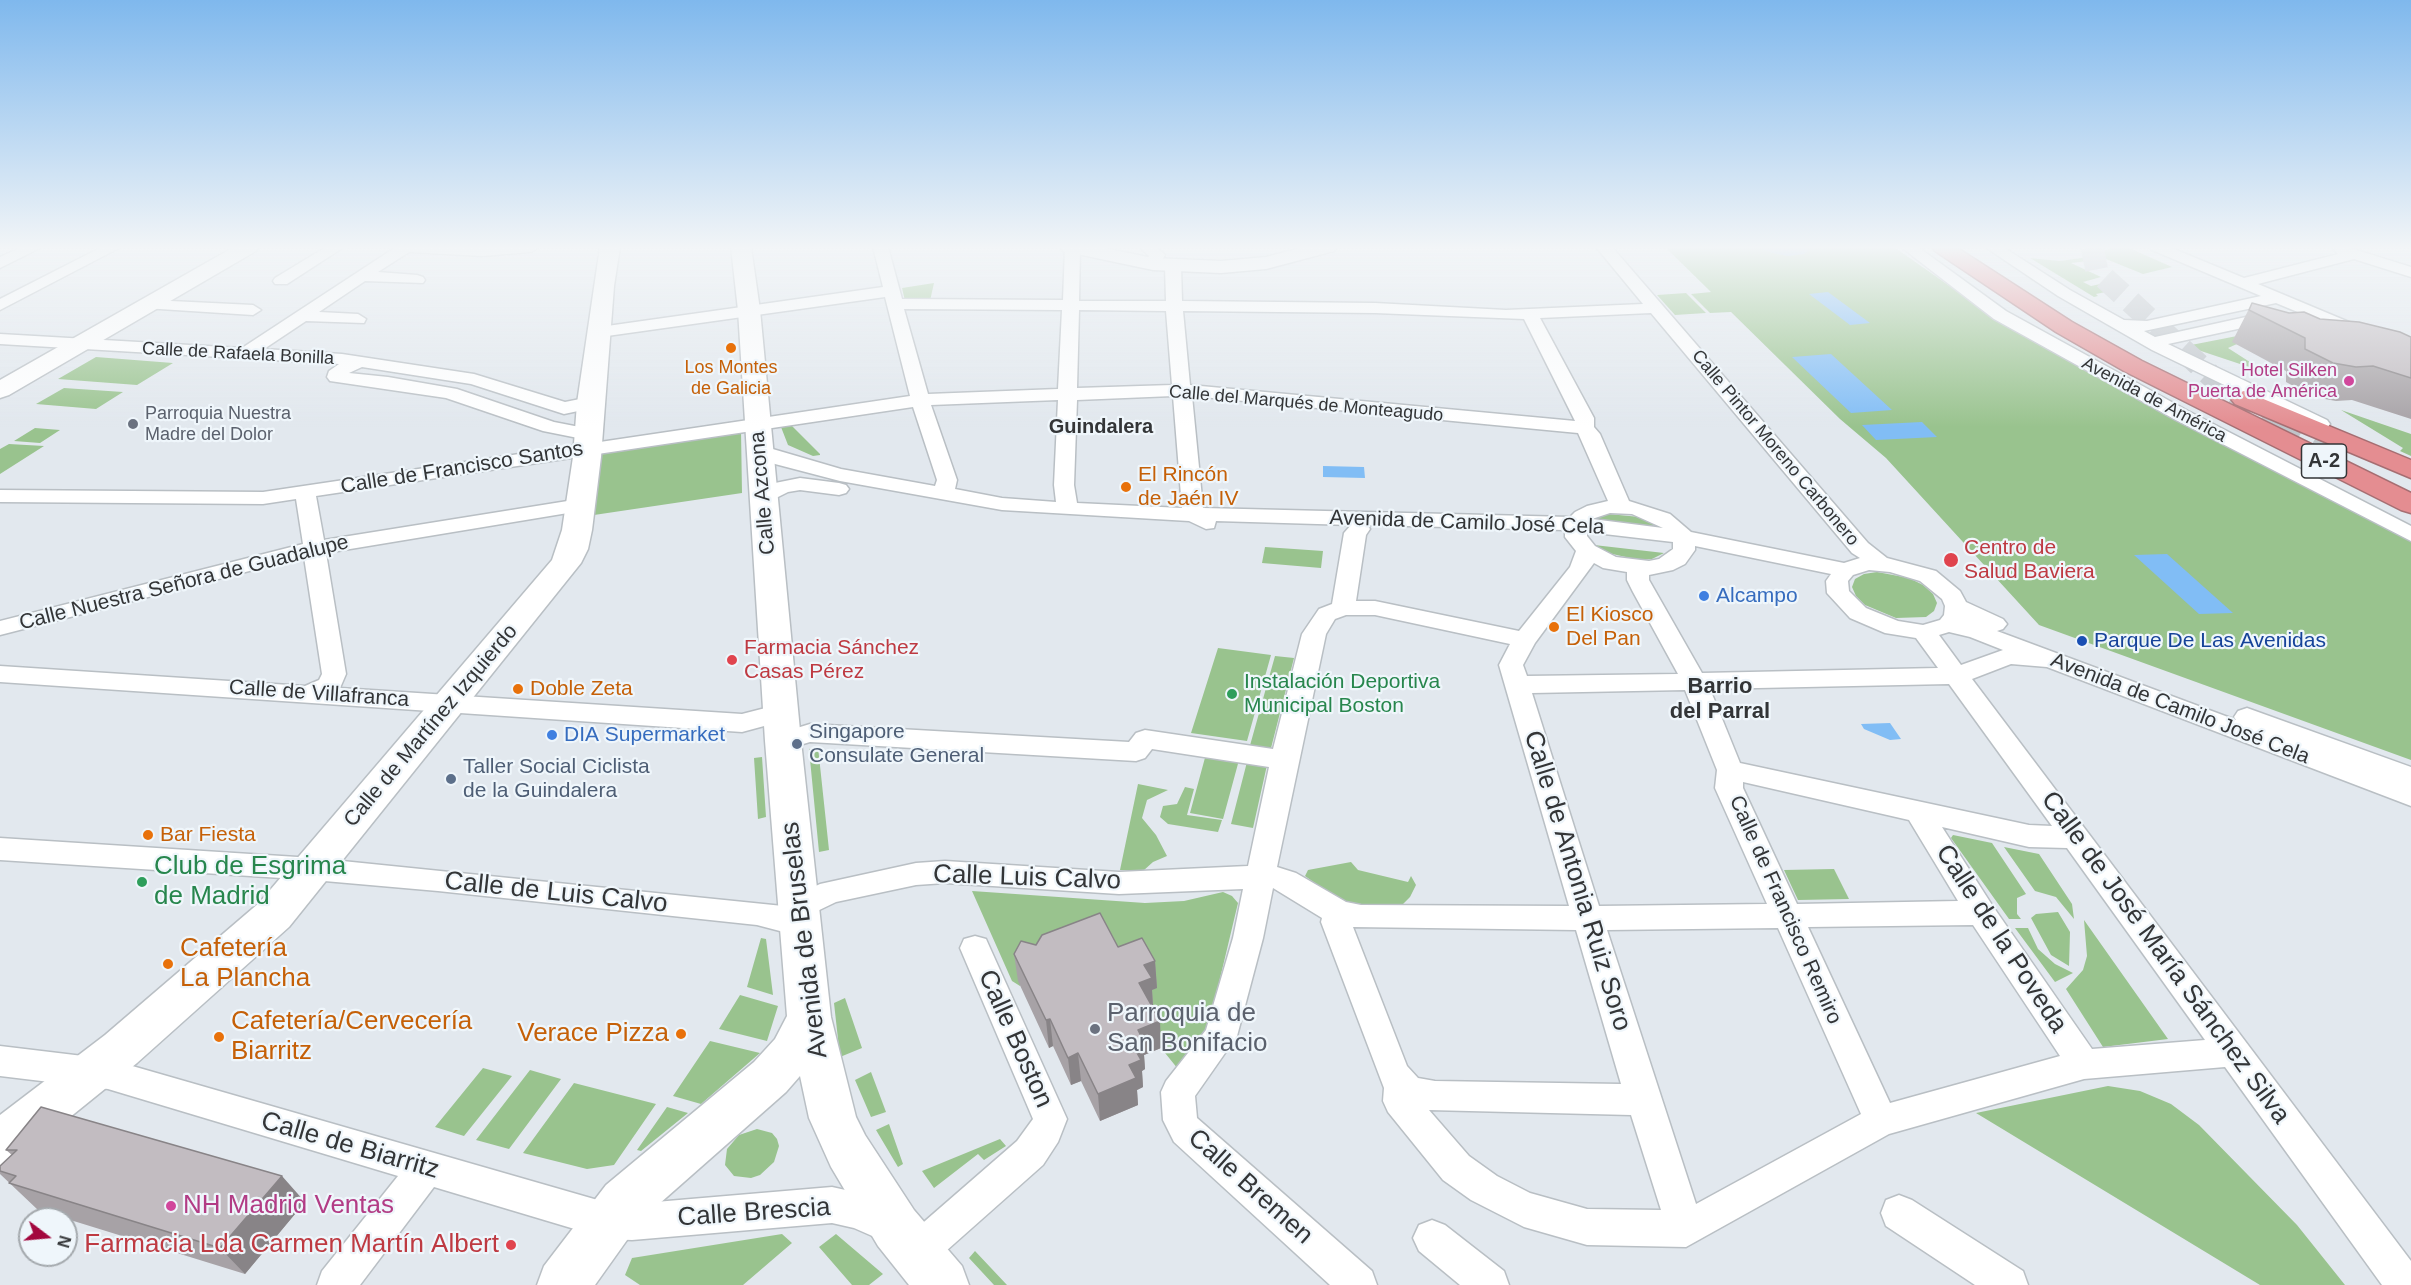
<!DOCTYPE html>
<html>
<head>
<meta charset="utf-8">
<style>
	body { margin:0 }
	#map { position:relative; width:2411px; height:1285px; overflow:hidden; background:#e2e8ee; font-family:Arial,sans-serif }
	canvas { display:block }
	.north { position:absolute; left:18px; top:1207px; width:60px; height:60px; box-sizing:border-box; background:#eff6fb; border:2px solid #a4a9ad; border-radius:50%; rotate:106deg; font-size:16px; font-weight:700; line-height:24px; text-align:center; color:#333537 }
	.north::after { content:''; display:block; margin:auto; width:21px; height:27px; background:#a3073e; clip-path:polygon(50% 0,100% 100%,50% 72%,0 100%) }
</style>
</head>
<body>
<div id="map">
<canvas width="2411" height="1285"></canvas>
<div class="north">N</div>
</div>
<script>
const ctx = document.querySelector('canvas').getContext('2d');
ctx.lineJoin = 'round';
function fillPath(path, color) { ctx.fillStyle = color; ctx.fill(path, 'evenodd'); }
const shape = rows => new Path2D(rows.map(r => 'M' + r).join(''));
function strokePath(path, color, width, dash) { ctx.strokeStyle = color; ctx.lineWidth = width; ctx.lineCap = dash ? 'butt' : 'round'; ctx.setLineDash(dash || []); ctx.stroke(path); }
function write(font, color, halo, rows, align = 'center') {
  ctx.font = font + ' Arial,sans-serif'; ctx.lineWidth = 4.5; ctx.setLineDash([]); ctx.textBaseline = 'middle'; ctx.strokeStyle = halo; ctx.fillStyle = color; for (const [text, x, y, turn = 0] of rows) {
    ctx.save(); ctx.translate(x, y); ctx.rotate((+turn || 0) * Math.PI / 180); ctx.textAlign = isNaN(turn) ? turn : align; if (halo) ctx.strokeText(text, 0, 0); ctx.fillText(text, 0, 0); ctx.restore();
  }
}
fillPath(shape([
	[1665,247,1894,247,1994,317,2123,392,2411,540,2411,760,2039,625,1886,458,1840,419,1731,312,1710,313,1691,294,1711,292],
	[2113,247,2127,247,2172,267,2143,274,2106,259,2071,263,2101,277,2083,282,2091,286,2110,282,2125,288,2096,294,2098,296,2094,297,2030,258,2060,261,2088,257],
	[934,283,930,301,905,301,902,288],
	[1686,293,1706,313,1675,315,1657,295],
	[2237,336,2246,340,2228,348,2267,373,2186,346],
	[96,357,173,363,137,385,58,379],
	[64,388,123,392,96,409,36,404],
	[2341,410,2411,434,2411,456,2400,451,2403,448,2390,440],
	[791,425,820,454,820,455,813,456,788,445,781,427],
	[35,428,60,430,40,443,14,441],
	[741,431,742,493,594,515,602,454],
	[9,444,44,446,0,474,0,449],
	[1608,514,1640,517,1660,528,1593,520],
	[1594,545,1664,553,1652,559,1639,560,1608,553],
	[1265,547,1323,551,1321,568,1262,563],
	[1877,572,1909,578,1923,585,1933,594,1937,603,1934,611,1926,617,1896,618,1865,605,1856,596,1852,587,1855,579,1864,574],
	[1218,648,1271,655,1247,741,1191,733],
	[1275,656,1294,658,1270,752,1249,749],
	[818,747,829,850,819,852,809,749],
	[1206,754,1239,760,1223,819,1190,813],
	[762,757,766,817,758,819,754,758],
	[1247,762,1267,765,1253,828,1231,824],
	[1138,784,1168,790,1147,800,1142,818,1156,835,1167,856,1153,862,1143,871,1120,870],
	[1185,787,1194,789,1187,815,1222,820,1218,832,1168,824,1160,817,1163,806,1177,804],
	[1953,835,1992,843,2026,894,2017,898,2017,914,2021,919,2009,919,1951,838],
	[2004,847,2039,854,2072,904,2074,919,2056,897,2035,891],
	[1351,862,1358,870,1408,882,1411,876,1416,885,1410,897,1395,912,1341,902,1305,876,1308,870],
	[1834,869,1849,899,1798,900,1784,870],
	[972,891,1145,903,1184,901,1223,892,1232,896,1238,903,1207,1033,1178,1069,1161,1048,1141,1011,1026,976,1020,986,1012,981],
	[2058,912,2070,932,2069,966,2051,955,2031,918,2036,914],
	[2084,920,2168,1039,2103,1047,2066,989,2083,970,2087,956],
	[2015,928,2028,928,2038,949,2055,964,2073,973,2055,982],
	[761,938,766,939,773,995,747,987],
	[740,995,778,1006,767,1041,719,1029],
	[845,998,862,1048,840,1057,834,1003],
	[710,1041,760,1053,701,1104,673,1096],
	[483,1068,512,1076,464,1136,435,1127],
	[530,1070,561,1079,509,1149,476,1140],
	[871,1072,886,1112,871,1117,855,1080],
	[574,1083,656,1104,614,1165,587,1169,523,1153],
	[2108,1086,2140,1091,2171,1104,2199,1125,2297,1225,2345,1285,2260,1285,1976,1113],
	[667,1107,688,1113,641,1151,637,1150],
	[889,1124,903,1164,898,1167,876,1130],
	[757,1129,772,1133,777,1139,779,1146,774,1162,760,1175,751,1178,734,1176,725,1165,727,1149,739,1135],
	[1000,1139,1006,1146,984,1160,978,1154,934,1188,922,1171],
	[782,1234,792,1243,743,1285,640,1285,625,1275,632,1258],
	[836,1234,883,1274,869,1285,852,1285,819,1247],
	[975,1251,1007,1285,994,1285,969,1258]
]), '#99c38e');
fillPath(shape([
	[1759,247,1808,247,1809,250,1804,254,1788,256,1772,253],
	[1828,292,1870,323,1850,325,1809,294],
	[1831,354,1892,410,1851,413,1792,357],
	[1922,422,1937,437,1876,440,1862,425],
	[1323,466,1364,467,1365,478,1323,477],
	[2167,554,2233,613,2199,614,2134,555],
	[1890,723,1901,739,1890,740,1864,729,1861,724]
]), '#81bdf5');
strokePath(shape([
	[2092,247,2097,271,2235,398,2275,425]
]), '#bfc4c9', 23, [23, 12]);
strokePath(shape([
	[2273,423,2322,455]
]), '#bfc4c9', 29, [29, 15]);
const street = shape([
	[22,247,42,247,0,268,0,257,22,247],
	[102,247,121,247,0,310,0,299,102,247],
	[326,247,344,247,287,284,275,284,273,281,275,278,326,247],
	[396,247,539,247,531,252,482,256,409,252,378,272,417,275,423,277,425,280,423,283,365,281,319,312,358,314,366,319,364,323,306,321,264,349,342,354,474,374,565,402,590,397,597,399,599,403,597,407,564,414,471,384,362,367,349,373,388,377,457,389,554,422,595,430,598,434,595,438,588,440,543,431,446,398,330,381,327,377,329,371,339,364,0,344,0,334,242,348,396,247],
	[873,247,888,247,902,299,1063,300,1065,248,1080,247,1079,301,1166,301,1165,266,1173,261,1181,266,1182,301,1375,303,1506,310,1643,304,1596,247,1612,247,1868,543,1887,558,1936,571,1960,591,1966,602,2003,619,2007,624,2003,629,1997,631,2236,720,2234,717,2238,711,2247,708,2411,767,2411,806,2047,667,2011,664,1972,679,2411,1261,2411,1285,2382,1285,2225,1067,2084,1079,1889,1134,1686,1247,1587,1245,1524,1227,1471,1200,1443,1180,1388,1112,1383,1101,1384,1088,1321,922,1322,918,1273,888,1263,938,1237,1036,1195,1096,1197,1118,1372,1271,1377,1285,1330,1285,1174,1142,1163,1120,1161,1092,1166,1081,1206,1030,1233,938,1243,889,1119,894,945,883,916,885,836,902,809,915,814,924,810,933,799,936,757,925,438,891,313,880,0,860,0,838,313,858,783,906,786,900,820,884,916,863,945,861,1119,872,1248,866,1269,767,1152,749,1145,758,1136,761,810,742,783,750,774,747,770,741,774,735,810,724,1129,742,1136,733,1145,730,1273,749,1302,634,1319,609,1332,604,1344,533,1351,525,1216,521,1214,528,1206,529,1189,521,1002,510,840,481,775,464,752,455,749,451,752,447,759,445,841,469,935,486,937,480,913,407,316,496,324,540,580,499,587,501,590,505,587,509,580,511,326,553,346,674,340,688,742,714,781,704,790,707,794,713,790,719,742,732,0,682,0,666,305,686,319,680,322,674,304,557,0,635,0,621,303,544,296,499,263,504,0,502,0,490,263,492,910,396,885,297,600,337,591,332,600,327,883,287,873,247],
	[904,309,1062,310,1058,389,928,394,904,309],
	[1079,310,1166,311,1172,385,1077,388,1079,310],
	[1183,311,1375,313,1524,319,1575,421,1190,385,1183,311],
	[1651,313,1852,553,1860,558,1844,563,1691,532,1670,514,1629,501,1600,434,1594,427,1594,418,1540,318,1651,313],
	[1173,396,1182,508,1077,503,1074,485,1077,400,1173,396],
	[1192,396,1578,433,1608,501,1587,506,1575,512,1570,517,1203,508,1192,396],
	[1058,400,1054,485,1056,502,1002,498,955,489,957,480,931,405,1058,400],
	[1610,513,1632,514,1663,528,1592,519,1610,513],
	[1367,525,1565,530,1565,537,1576,551,1570,567,1519,631,1375,601,1356,601,1366,535,1370,529,1367,525],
	[1587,532,1673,542,1673,549,1659,559,1649,561,1616,557,1595,546,1587,536,1587,532],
	[1695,546,1831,574,1826,581,1827,593,1850,618,1885,633,1916,638,1938,668,1702,673,1649,580,1649,575,1673,570,1685,564,1695,550,1695,546],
	[1594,563,1603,568,1627,572,1627,580,1633,592,1678,674,1527,676,1523,665,1535,643,1594,563],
	[1869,570,1890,572,1920,581,1942,599,1945,606,1944,615,1940,620,1923,625,1898,621,1866,608,1849,591,1848,581,1853,575,1869,570],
	[1346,615,1375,615,1510,644,1499,665,1569,906,1361,905,1346,902,1296,873,1277,867,1326,634,1335,619,1346,615],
	[1949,632,1970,637,2003,650,1961,665,1939,635,1949,632],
	[1949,684,2052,826,2029,825,1740,763,1710,689,1949,684],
	[1685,690,1717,770,1715,788,1767,904,1599,906,1532,693,1685,690],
	[1743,782,1909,820,1958,901,1797,904,1743,788,1743,782],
	[1942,827,2029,847,2067,848,2205,1040,2092,1049,1992,905,1942,827],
	[1973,925,2060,1056,1890,1103,1808,927,1973,925],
	[1353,927,1576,930,1621,1084,1435,1081,1418,1078,1407,1066,1353,927],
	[1778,928,1861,1114,1696,1204,1607,930,1778,928],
	[1429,1110,1631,1115,1661,1210,1587,1209,1530,1193,1497,1176,1469,1156,1429,1110],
	[1139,247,1155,247,1162,252,1165,255,1158,267,1148,267,1145,264,1149,256,1139,247],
	[1901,247,1918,247,2006,311,2188,411,2411,526,2411,541,2174,419,1994,319,1901,247],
	[1985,247,2003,247,2070,290,2124,320,2147,321,2261,296,2152,250,2150,247,2169,247,2244,278,2338,254,2334,250,2337,247,2347,247,2411,267,2411,277,2354,259,2258,284,2411,348,2411,359,2276,303,2144,331,2155,337,2273,311,2279,312,2281,316,2279,320,2168,344,2327,420,2330,424,2327,428,2313,428,2152,350,2058,296,1985,247],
	[150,300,253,305,261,310,253,315,144,308,142,305,150,300],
	[800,478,839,483,846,485,849,489,846,493,839,495,800,490,788,492,764,504,757,502,754,498,775,483,800,478],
	[975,936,986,939,990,948,1067,1119,1058,1142,1043,1165,928,1267,915,1273,902,1267,896,1254,902,1241,1017,1141,1033,1119,960,948,964,939,975,936],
	[0,1046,108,1059,608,1203,632,1204,832,1187,859,1193,899,1211,905,1224,899,1237,886,1242,854,1228,832,1223,632,1240,608,1239,434,1187,360,1285,317,1285,322,1271,398,1176,108,1089,0,1076,0,1046],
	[1899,1195,1912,1200,2023,1271,2028,1285,1975,1285,1886,1226,1881,1213,1886,1200,1899,1195],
	[1432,1220,1445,1225,1504,1271,1509,1285,1460,1285,1419,1251,1413,1238,1419,1225,1432,1220]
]);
const secondary = shape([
	[234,247,259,247,256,251,9,395,0,398,0,380,234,247],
	[600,247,620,247,614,286,601,457,592,530,588,549,581,563,289,927,137,1063,17,1160,0,1166,0,1115,105,1035,259,903,552,560,562,530,573,457,577,403,600,247],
	[731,247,751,247,760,310,801,741,831,1017,856,1117,865,1135,914,1210,962,1266,969,1285,909,1285,878,1246,831,1167,809,1118,800,1076,786,1092,642,1219,595,1285,537,1285,544,1266,606,1185,754,1062,775,1039,787,1016,765,741,738,310,731,247],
	[1060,247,1099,247,1153,258,1221,261,1266,257,1304,247,1337,247,1334,251,1266,269,1221,273,1153,270,1063,251,1060,247]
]);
const highway = shape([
	[1932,247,1956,247,2072,322,2142,361,2411,493,2411,513,2401,510,2124,371,2056,332,1935,251,1932,247],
	[2244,391,2411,460,2411,478,2235,404,2231,399,2235,394,2244,391]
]);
strokePath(street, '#b9bfc4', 3);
strokePath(secondary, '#b9bfc4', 3);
strokePath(highway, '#a66e72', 3);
fillPath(street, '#fff');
fillPath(secondary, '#fff');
fillPath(highway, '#e48d91');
fillPath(shape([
	[2252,303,2289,313,2411,337,2411,419,2352,400,2336,401,2314,397,2286,382,2286,371,2232,342],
	[1036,945,1118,947,1155,961,1157,988,1152,990,1153,1006,1152,1006,1161,1048,1144,1055,1145,1069,1142,1071,1143,1087,1137,1090,1138,1105,1100,1121,1081,1081,1071,1085,1053,1046,1049,1048,1018,981,1014,954],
	[41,1107,305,1202,245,1274,38,1210,0,1174,0,1166,12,1155,6,1150]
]), '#a7a2a6');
fillPath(shape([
	[1155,961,1157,988,1152,990,1153,1006,1141,1011,1139,983,1144,965],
	[1050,1019,1053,1046,1049,1048,1046,1020],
	[1160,1021,1161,1048,1144,1055,1145,1069,1142,1071,1143,1087,1137,1090,1138,1105,1100,1121,1098,1094,1129,1065,1138,1030],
	[1078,1053,1081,1081,1071,1085,1068,1058],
	[282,1176,305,1202,245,1274,220,1248]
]), '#888487');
const building = shape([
	[2252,303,2289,313,2304,312,2320,319,2359,322,2400,332,2411,337,2411,378,2373,366,2356,367,2333,363,2305,349,2305,338,2249,310,2252,303],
	[1100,913,1118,947,1142,938,1155,961,1144,965,1152,978,1139,983,1160,1021,1138,1030,1144,1042,1133,1046,1141,1060,1129,1065,1136,1078,1098,1094,1078,1053,1068,1058,1050,1019,1046,1020,1014,954,1021,941,1036,945,1042,935,1100,913],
	[41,1107,282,1176,220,1248,9,1183,16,1176,0,1171,0,1166,17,1150,6,1150,41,1107]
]);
fillPath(building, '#c2bcc1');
strokePath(building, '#888487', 1.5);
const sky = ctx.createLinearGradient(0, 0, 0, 427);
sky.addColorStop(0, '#7fb8ed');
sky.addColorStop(0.58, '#f2f5f7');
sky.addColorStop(1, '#f2f5f700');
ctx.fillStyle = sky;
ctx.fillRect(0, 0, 2411, 427);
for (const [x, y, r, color] of [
	[731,348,6,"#e8710a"],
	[2349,381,6,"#d1479c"],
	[133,424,6,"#6b7280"],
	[1126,487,6,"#e8710a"],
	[1951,560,8,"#e0444e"],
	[1704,596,6,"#3f7fe0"],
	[1554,627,6,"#e8710a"],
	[2082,641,6,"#1a4fb4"],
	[732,660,6,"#e0444e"],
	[518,689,6,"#e8710a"],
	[1232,694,6,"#2e9e5b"],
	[552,735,6,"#3f7fe0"],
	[797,744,6,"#5c6f8a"],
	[451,779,6,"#5c6f8a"],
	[148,835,6,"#e8710a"],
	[142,882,6,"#2e9e5b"],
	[168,964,6,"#e8710a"],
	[1095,1029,6,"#6b7280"],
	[681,1034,6,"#e8710a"],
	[219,1037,6,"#e8710a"],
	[171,1206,6,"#d1479c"],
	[511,1245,6,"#e0444e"]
]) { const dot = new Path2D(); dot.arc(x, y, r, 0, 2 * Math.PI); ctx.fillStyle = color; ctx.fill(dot); strokePath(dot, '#eff6fb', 2); }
write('18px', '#333537', '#eff6fb', [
	["Calle de Rafaela Bonilla",238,354,3],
	["Avenida de América",2154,400,28],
	["Calle del Marqués de Monteagudo",1306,404,5],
	["Calle Pintor Moreno Carbonero",1775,448,50]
]);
write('18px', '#c56008', '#eff6fb', [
	["Los Montes",731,368],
	["de Galicia",731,389]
]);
write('18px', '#b23c85', '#eff6fb', [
	["Hotel Silken",2337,371],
	["Puerta de América",2337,392]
], 'right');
write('18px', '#5b616d', '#eff6fb', [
	["Parroquia Nuestra",145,414],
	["Madre del Dolor",145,435]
], 'left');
write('bold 20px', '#333537', '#eff6fb', [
	["Guindalera",1101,427]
]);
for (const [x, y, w] of [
	[2324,461,45]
]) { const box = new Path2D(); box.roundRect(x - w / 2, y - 17, w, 34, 4.5); ctx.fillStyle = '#eff6fb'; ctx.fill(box); strokePath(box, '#333537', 1.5); }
write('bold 20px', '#333537', null, [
	["A-2",2324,461]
]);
write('21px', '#333537', '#eff6fb', [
	["Calle de Francisco Santos",462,468,-9],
	["Calle Azcona",763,493,-95],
	["Avenida de Camilo José Cela",1467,523,2],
	["Calle Nuestra Señora de Guadalupe",184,583,-14],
	["Calle de Villafranca",319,694,4],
	["Avenida de Camilo José Cela",2180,709,21],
	["Calle de Martínez Izquierdo",431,726,-50],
	["Calle de Francisco Remiro",1785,910,66]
]);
write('21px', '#c56008', '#eff6fb', [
	["El Rincón",1138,475],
	["de Jaén IV",1138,499],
	["El Kiosco",1566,615],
	["Del Pan",1566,639],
	["Doble Zeta",530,689],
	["Bar Fiesta",160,835]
], 'left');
write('21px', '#be3a42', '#eff6fb', [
	["Centro de",1964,548],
	["Salud Baviera",1964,572],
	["Farmacia Sánchez",744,648],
	["Casas Pérez",744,672]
], 'left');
write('21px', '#366cbe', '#eff6fb', [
	["Alcampo",1716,596],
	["DIA Supermarket",564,735]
], 'left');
write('21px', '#164399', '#eff6fb', [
	["Parque De Las Avenidas",2094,641]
], 'left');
write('21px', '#27864d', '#eff6fb', [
	["Instalación Deportiva",1244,682],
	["Municipal Boston",1244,706]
], 'left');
write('21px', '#4e5e75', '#eff6fb', [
	["Singapore",809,732],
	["Consulate General",809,756],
	["Taller Social Ciclista",463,767],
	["de la Guindalera",463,791]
], 'left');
write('bold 22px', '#333537', '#eff6fb', [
	["Barrio",1720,687],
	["del Parral",1720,712]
]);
write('26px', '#27864d', '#eff6fb', [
	["Club de Esgrima",154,867],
	["de Madrid",154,897]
], 'left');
write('26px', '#333537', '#eff6fb', [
	["Calle Luis Calvo",1027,878,2],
	["Calle de Antonia Ruiz Soro",1577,881,73],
	["Calle de Luis Calvo",556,893,6],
	["Calle de la Poveda",2001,939,57],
	["Avenida de Bruselas",805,940,-97],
	["Calle de José María Sánchez Silva",2165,958,54],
	["Calle Boston",1015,1039,66],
	["Calle de Biarritz",350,1146,16],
	["Calle Bremen",1250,1187,42],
	["Calle Brescia",754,1213,-4]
]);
write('26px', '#c56008', '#eff6fb', [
	["Cafetería",180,949],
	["La Plancha",180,979],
	["Cafetería/Cervecería",231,1022],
	["Biarritz",231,1052],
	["Verace Pizza",669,1034,"right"]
], 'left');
write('26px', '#5b616d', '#eff6fb', [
	["Parroquia de",1107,1014],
	["San Bonifacio",1107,1044]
], 'left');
write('26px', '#b23c85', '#eff6fb', [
	["NH Madrid Ventas",183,1206]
], 'left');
write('26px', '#be3a42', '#eff6fb', [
	["Farmacia Lda Carmen Martín Albert",499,1245]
], 'right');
</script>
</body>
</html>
